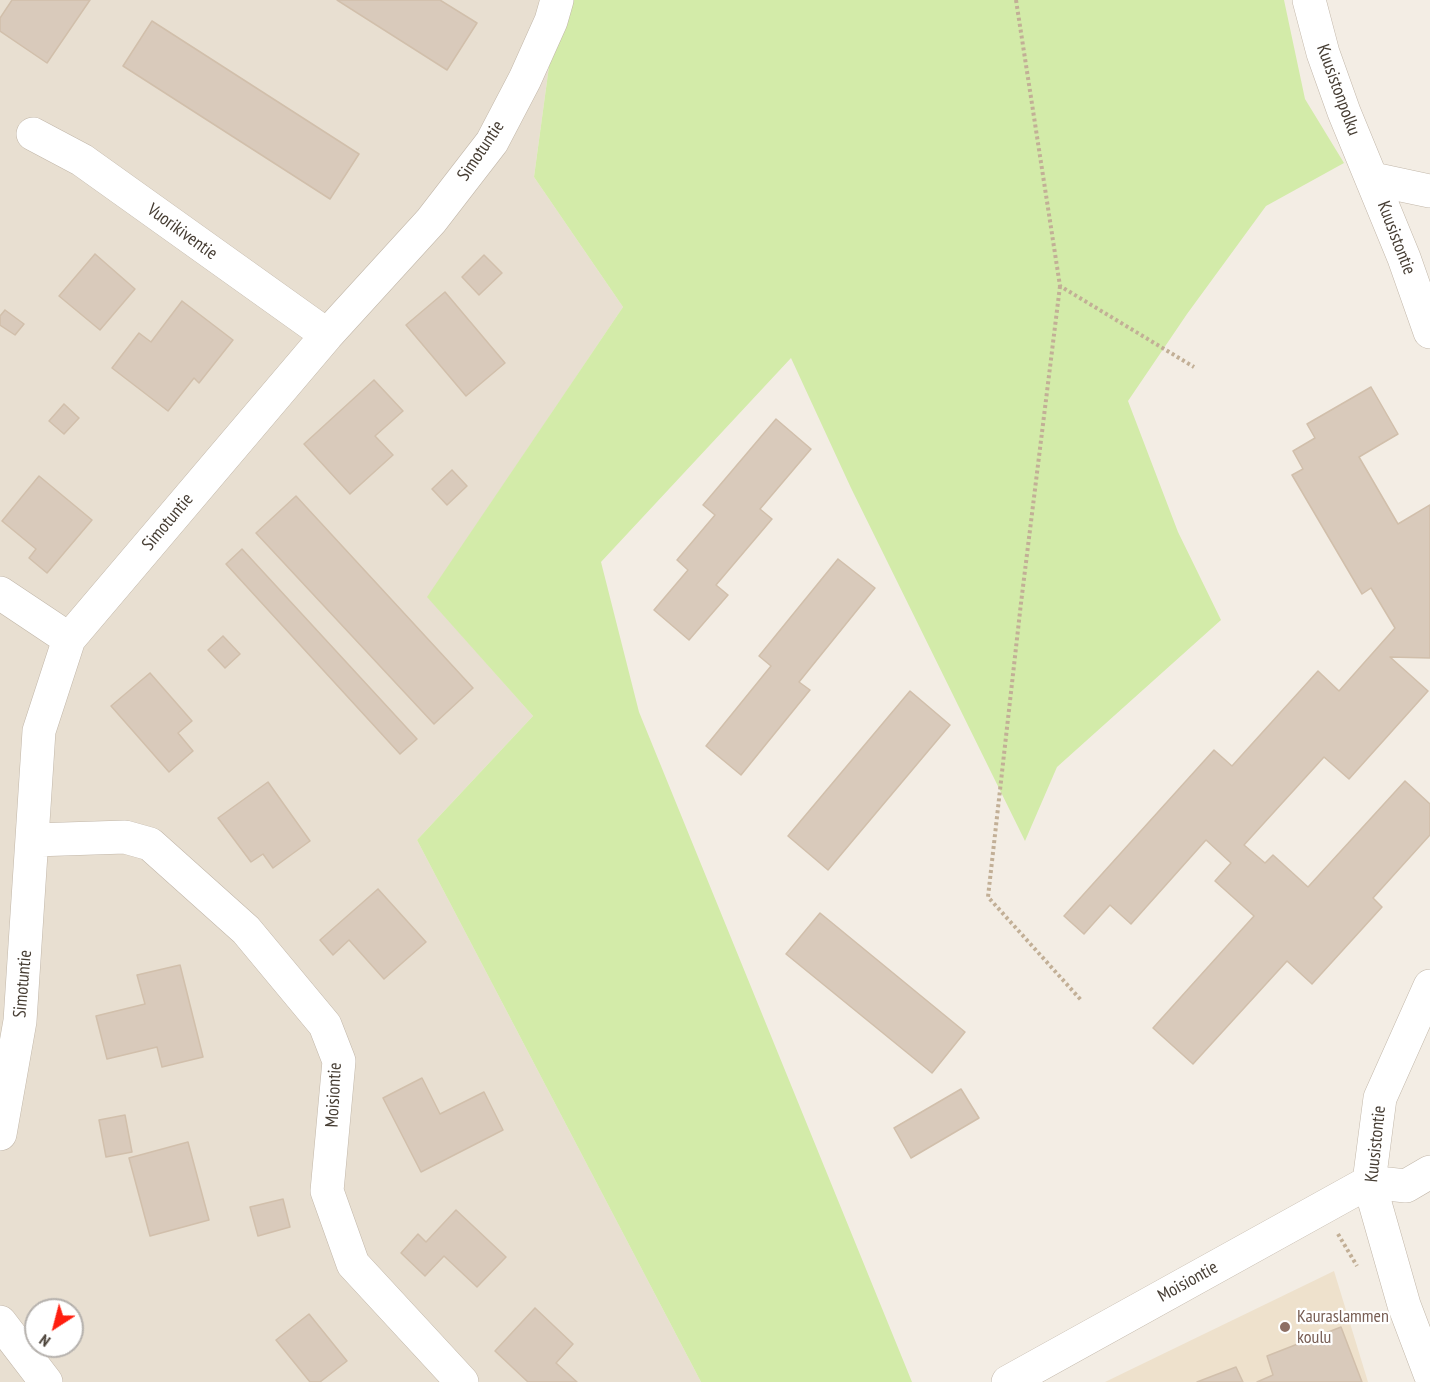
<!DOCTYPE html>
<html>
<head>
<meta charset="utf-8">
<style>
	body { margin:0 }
	#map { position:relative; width:1430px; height:1382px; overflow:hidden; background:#f3ede4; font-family:"PT Sans Narrow",sans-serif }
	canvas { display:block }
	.north { position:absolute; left:24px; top:1298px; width:60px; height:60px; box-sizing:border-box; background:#fff; border:2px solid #b5b1ad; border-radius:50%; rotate:216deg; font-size:16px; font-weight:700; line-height:24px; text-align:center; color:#463d33 }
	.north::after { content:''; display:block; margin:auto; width:21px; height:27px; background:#ff1e0f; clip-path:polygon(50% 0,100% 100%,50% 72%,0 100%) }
</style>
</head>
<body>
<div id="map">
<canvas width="1430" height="1382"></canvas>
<div class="north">N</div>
</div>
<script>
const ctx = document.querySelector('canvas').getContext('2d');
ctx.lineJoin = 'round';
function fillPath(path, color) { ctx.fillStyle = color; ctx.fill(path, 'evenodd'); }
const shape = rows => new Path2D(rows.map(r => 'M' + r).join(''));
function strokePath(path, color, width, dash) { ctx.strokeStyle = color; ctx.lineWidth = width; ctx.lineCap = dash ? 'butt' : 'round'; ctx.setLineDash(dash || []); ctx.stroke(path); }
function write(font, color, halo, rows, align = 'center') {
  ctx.font = font + ' "PT Sans Narrow",sans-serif'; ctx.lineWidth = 4.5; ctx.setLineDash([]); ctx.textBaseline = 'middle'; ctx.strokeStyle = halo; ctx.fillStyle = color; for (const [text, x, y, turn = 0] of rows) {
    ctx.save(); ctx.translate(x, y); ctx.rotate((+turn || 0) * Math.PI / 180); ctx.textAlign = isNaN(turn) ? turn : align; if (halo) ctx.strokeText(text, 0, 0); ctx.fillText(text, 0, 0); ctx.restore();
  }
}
fillPath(shape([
	[0,0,558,0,534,177,623,307,428,597,533,716,417,840,701,1382,0,1382],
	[36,1310,72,1310,72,1346,36,1346]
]), '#e8dfd1');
fillPath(shape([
	[1334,1271,1368,1382,1105,1382]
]), '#eee1cc');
fillPath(shape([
	[558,0,1284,0,1305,99,1344,163,1266,206,1187,314,1128,401,1178,532,1221,620,1057,767,1025,841,851,488,791,358,601,562,639,712,912,1382,701,1382,417,840,533,716,427,597,623,307,534,177]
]), '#d3eba9');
const building = shape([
	[12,0,90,0,47,63,0,31,0,18,12,0],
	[337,0,440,0,477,23,447,70,337,0],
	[152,21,359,154,330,199,123,66,152,21],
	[95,254,135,289,100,330,59,296,95,254],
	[484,255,502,273,479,295,462,277,484,255],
	[445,292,505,363,466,396,406,325,445,292],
	[182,301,233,340,199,383,194,378,168,411,112,368,139,333,151,342,182,301],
	[5,310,24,324,15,335,0,325,0,316,5,310],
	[374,380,403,411,375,436,393,455,350,494,304,444,374,380],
	[1371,387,1398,434,1359,457,1398,524,1430,505,1430,658,1390,657,1428,691,1349,779,1324,757,1244,845,1265,863,1273,855,1308,887,1405,781,1430,804,1430,835,1373,898,1382,907,1312,984,1287,961,1193,1064,1153,1028,1254,916,1215,881,1231,863,1206,840,1131,924,1110,905,1084,934,1064,916,1214,750,1232,766,1318,671,1339,691,1395,628,1371,588,1362,594,1292,475,1303,469,1293,451,1315,438,1307,424,1371,387],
	[64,404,79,418,64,434,49,421,64,404],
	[776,419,811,449,760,509,772,519,716,585,728,595,689,640,654,610,688,570,677,560,715,515,703,505,776,419],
	[452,470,467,486,447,505,432,489,452,470],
	[39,476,92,520,47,573,29,558,36,549,2,521,39,476],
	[296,496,473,688,434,724,256,533,296,496],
	[242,549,417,739,400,754,226,564,242,549],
	[838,559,875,588,799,682,810,690,741,775,706,746,771,666,759,656,838,559],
	[223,636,240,654,225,668,208,650,223,636],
	[150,673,192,721,178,733,193,751,169,772,111,706,150,673],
	[910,691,950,725,828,870,788,836,910,691],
	[268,782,310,841,273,868,263,854,251,862,218,818,268,782],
	[378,889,426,942,384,979,349,940,333,955,320,940,378,889],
	[820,913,965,1032,932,1073,786,954,820,913],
	[180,965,203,1057,162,1067,157,1047,107,1059,96,1016,145,1004,137,975,180,965],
	[422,1078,440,1114,484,1092,503,1130,421,1172,383,1098,422,1078],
	[961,1089,979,1118,911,1158,894,1128,961,1089],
	[125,1115,132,1152,106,1157,99,1120,125,1115],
	[188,1142,209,1220,150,1236,129,1158,188,1142],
	[283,1199,290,1227,258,1236,250,1207,283,1199],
	[456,1210,506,1257,477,1287,444,1256,425,1276,401,1253,418,1234,426,1242,456,1210],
	[535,1308,573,1344,556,1363,577,1382,528,1382,495,1351,535,1308],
	[309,1314,347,1361,320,1382,310,1382,276,1340,309,1314],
	[1341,1327,1362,1382,1257,1382,1273,1375,1267,1356,1341,1327],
	[1236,1367,1243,1382,1197,1382,1236,1367]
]);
fillPath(building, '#d9cabb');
strokePath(building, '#d1bfab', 1.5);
const minor = shape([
	[1309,0,1323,53,1344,112,1404,258,1430,332],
	[33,134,82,160,327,335],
	[1373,179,1430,191],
	[0,593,69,639],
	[34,840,125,837,150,844,246,930,325,1025,339,1061,327,1191,353,1264,462,1382],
	[1430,986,1380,1098,1369,1182,1404,1305,1430,1374],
	[0,1134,20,1021,39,731,69,639,327,335,431,221,492,142,525,79,551,21,557,0],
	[1369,1182,1406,1186,1430,1172],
	[0,1322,46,1382],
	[1008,1382,1369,1182]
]);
strokePath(minor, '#c2b7a9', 34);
strokePath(shape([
	[1016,0,1060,286,1194,367],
	[1060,286,1021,603,988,897,1081,1000],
	[1338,1234,1357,1266]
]), '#c2af96', 4, [3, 3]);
strokePath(minor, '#fff', 33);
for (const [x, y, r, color] of [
	[1285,1327,6,"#8d6e63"]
]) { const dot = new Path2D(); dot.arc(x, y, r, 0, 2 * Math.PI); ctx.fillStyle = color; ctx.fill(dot); strokePath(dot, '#fff', 2); }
write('18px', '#463d33', '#fff', [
	["Kuusistonpolku",1338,90,70],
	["Simotuntie",481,151,-56],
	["Vuorikiventie",182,232,36],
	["Kuusistontie",1396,238,69],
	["Simotuntie",168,522,-50],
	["Simotuntie",23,984,-85],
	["Moisiontie",334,1095,-87],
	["Kuusistontie",1376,1144,-84],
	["Moisiontie",1188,1282,-29]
]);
write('18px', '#785e54', '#fff', [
	["Kauraslammen",1297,1317],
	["koulu",1297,1338]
], 'left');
</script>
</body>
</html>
